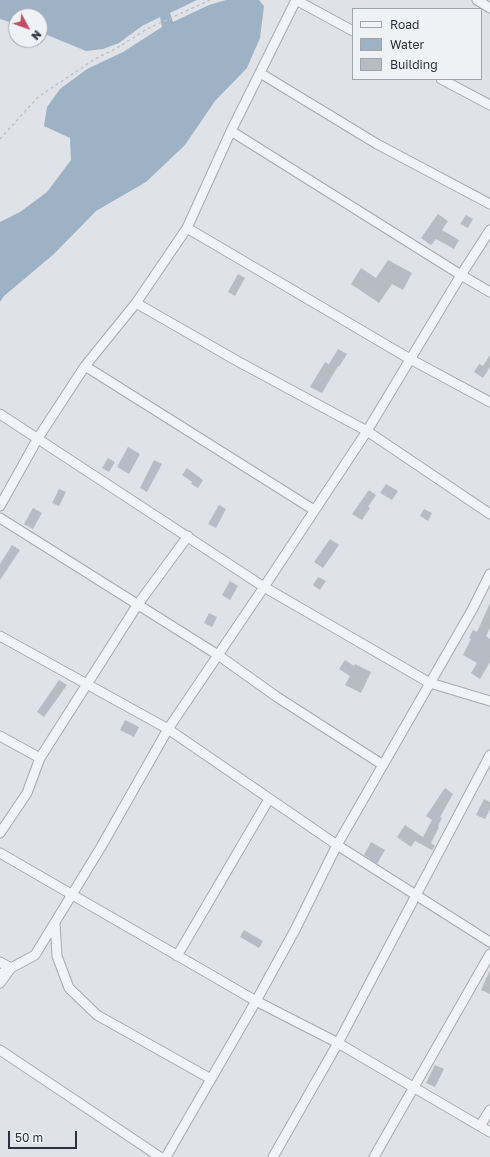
<!DOCTYPE html>
<html>
<head>
<meta charset="utf-8">
<style>
	body { margin:0 }
	#map { position:relative; width:490px; height:1157px; overflow:hidden; background:#dfe3e7; font-family:"Golos Text",sans-serif }
	canvas { display:block }
	.legend { position:absolute; left:352px; top:8px; width:130px; height:72px; box-sizing:border-box; background:#eff2f5; border:1px solid #a0a5ac; margin:0; padding:5px 7px; list-style:none; font-size:12px; color:#29323e }
	.legend li { display:flex; align-items:center; gap:8px; height:20px }
	.legend b { width:20px; border:1px solid #a0a5ac }
	.north { position:absolute; left:8px; top:8px; width:40px; height:40px; box-sizing:border-box; background:#eff2f5; border:1px solid #a0a5ac; border-radius:50%; rotate:131deg; font-size:11px; font-weight:700; line-height:16px; text-align:center; color:#29323e }
	.north::after { content:''; display:block; margin:auto; width:14px; height:18px; background:#c44c65; clip-path:polygon(50% 0,100% 100%,50% 72%,0 100%) }
	.scale { position:absolute; left:8px; top:1131px; width:69px; height:18px; box-sizing:border-box; border:2px solid #29323e; border-top:0; padding-left:5px; font-size:12px; line-height:14px; white-space:nowrap; color:#29323e; -webkit-text-stroke:3px #eff2f5; paint-order:stroke }
</style>
</head>
<body>
<div id="map">
<canvas width="490" height="1157"></canvas>
<ul class="legend">
<li><b style="height:5px;background:#f2f3f6"></b>Road</li>
<li><b style="height:11px;background:#9db2c5"></b>Water</li>
<li><b style="height:11px;background:#b7bcc4"></b>Building</li>
</ul>
<div class="north">N</div>
<div class="scale">50 m</div>
</div>
<script>
const ctx = document.querySelector('canvas').getContext('2d');
ctx.lineJoin = 'round';
function fillPath(path, color) { ctx.fillStyle = color; ctx.fill(path, 'evenodd'); }
const shape = rows => new Path2D(rows.map(r => 'M' + r).join(''));
function strokePath(path, color, width, dash) { ctx.strokeStyle = color; ctx.lineWidth = width; ctx.lineCap = dash ? 'butt' : 'round'; ctx.setLineDash(dash || []); ctx.stroke(path); }
fillPath(shape([
	[0,0,197,0,170,13,173,22,209,5,226,0,259,0,264,6,260,38,247,68,215,101,185,145,146,182,96,211,54,254,4,296,0,302,0,222,20,212,47,192,71,160,70,138,44,126,47,107,60,89,87,69,123,52,162,27,160,17,142,26,119,43,103,49,86,51,40,32,40,16,16,16,16,24,0,19]
]), '#9db2c5');
fillPath(shape([
	[438,214,448,221,442,230,459,240,454,249,436,239,431,245,421,238],
	[466,215,473,219,468,228,460,224],
	[388,260,412,273,403,290,392,284,379,303,351,284,361,268,376,278],
	[238,274,245,278,235,296,228,292],
	[338,349,347,354,339,367,338,366,322,393,310,387,325,362,329,364],
	[490,355,490,367,483,378,474,372,479,364,483,366],
	[128,447,140,454,129,474,117,467],
	[108,458,115,462,109,472,102,468],
	[154,460,162,464,147,492,140,488],
	[187,468,203,480,198,488,191,484,192,482,182,475],
	[386,484,398,491,392,500,380,493],
	[59,489,66,492,59,506,52,503],
	[369,490,376,495,368,507,370,508,362,520,352,514],
	[219,505,226,509,216,528,208,524],
	[33,508,42,513,33,529,24,524],
	[424,509,432,513,428,521,420,516],
	[330,539,339,545,323,568,314,562],
	[12,545,20,550,0,580,0,564],
	[318,577,326,581,320,590,313,585],
	[230,581,238,586,230,600,222,595],
	[490,603,490,628,486,636,490,639,490,662,480,679,471,673,477,663,463,655,471,639,469,638,473,630,477,632],
	[209,613,217,617,212,627,204,623],
	[345,660,354,666,355,664,371,672,361,693,345,685,350,676,339,669],
	[59,680,67,685,44,717,37,712],
	[125,720,139,727,134,737,120,730],
	[445,788,453,794,440,817,442,818,438,826,439,827,431,843,435,846,432,850,415,841,411,847,397,837,405,825,423,837,432,820,426,816],
	[484,799,490,802,490,809,485,819,476,815],
	[371,842,385,850,377,864,364,855],
	[244,930,263,941,259,948,240,937],
	[490,970,490,994,481,990],
	[435,1065,444,1069,435,1087,426,1083]
]), '#b7bcc4');
const minor = shape([
	[296,0,353,31],
	[477,0,490,8],
	[260,73,377,144,490,204],
	[441,79,490,105],
	[231,131,461,275,490,292],
	[187,228,410,359,490,402],
	[136,303,239,362,367,431,490,514],
	[85,366,314,510],
	[0,414,264,587,430,683,490,701],
	[0,506,38,438,85,366,136,303,187,228,231,131,296,0],
	[0,518,218,655,277,697,383,765],
	[0,636,168,729,337,845,490,942],
	[0,736,40,758],
	[0,833,27,793,40,758,138,604,188,536],
	[0,853,256,1001,338,1043,490,1132],
	[55,923,57,956,69,988,97,1015,211,1079],
	[177,956,269,799],
	[0,962,11,968,0,983],
	[0,974,35,955,101,847,168,729,264,587,367,431,461,275,490,230],
	[0,1050,160,1157],
	[480,1126,490,1110],
	[166,1157,256,1001,295,930,337,845,472,610,490,574],
	[273,1157,338,1043,490,755],
	[374,1157,490,954]
]);
strokePath(minor, '#a5aab1', 11);
strokePath(shape([
	[0,139,38,97,95,59,117,48,147,29,210,0]
]), '#bec1c6', 1.5, [3, 3]);
strokePath(minor, '#f2f3f6', 9);
</script>
</body>
</html>
